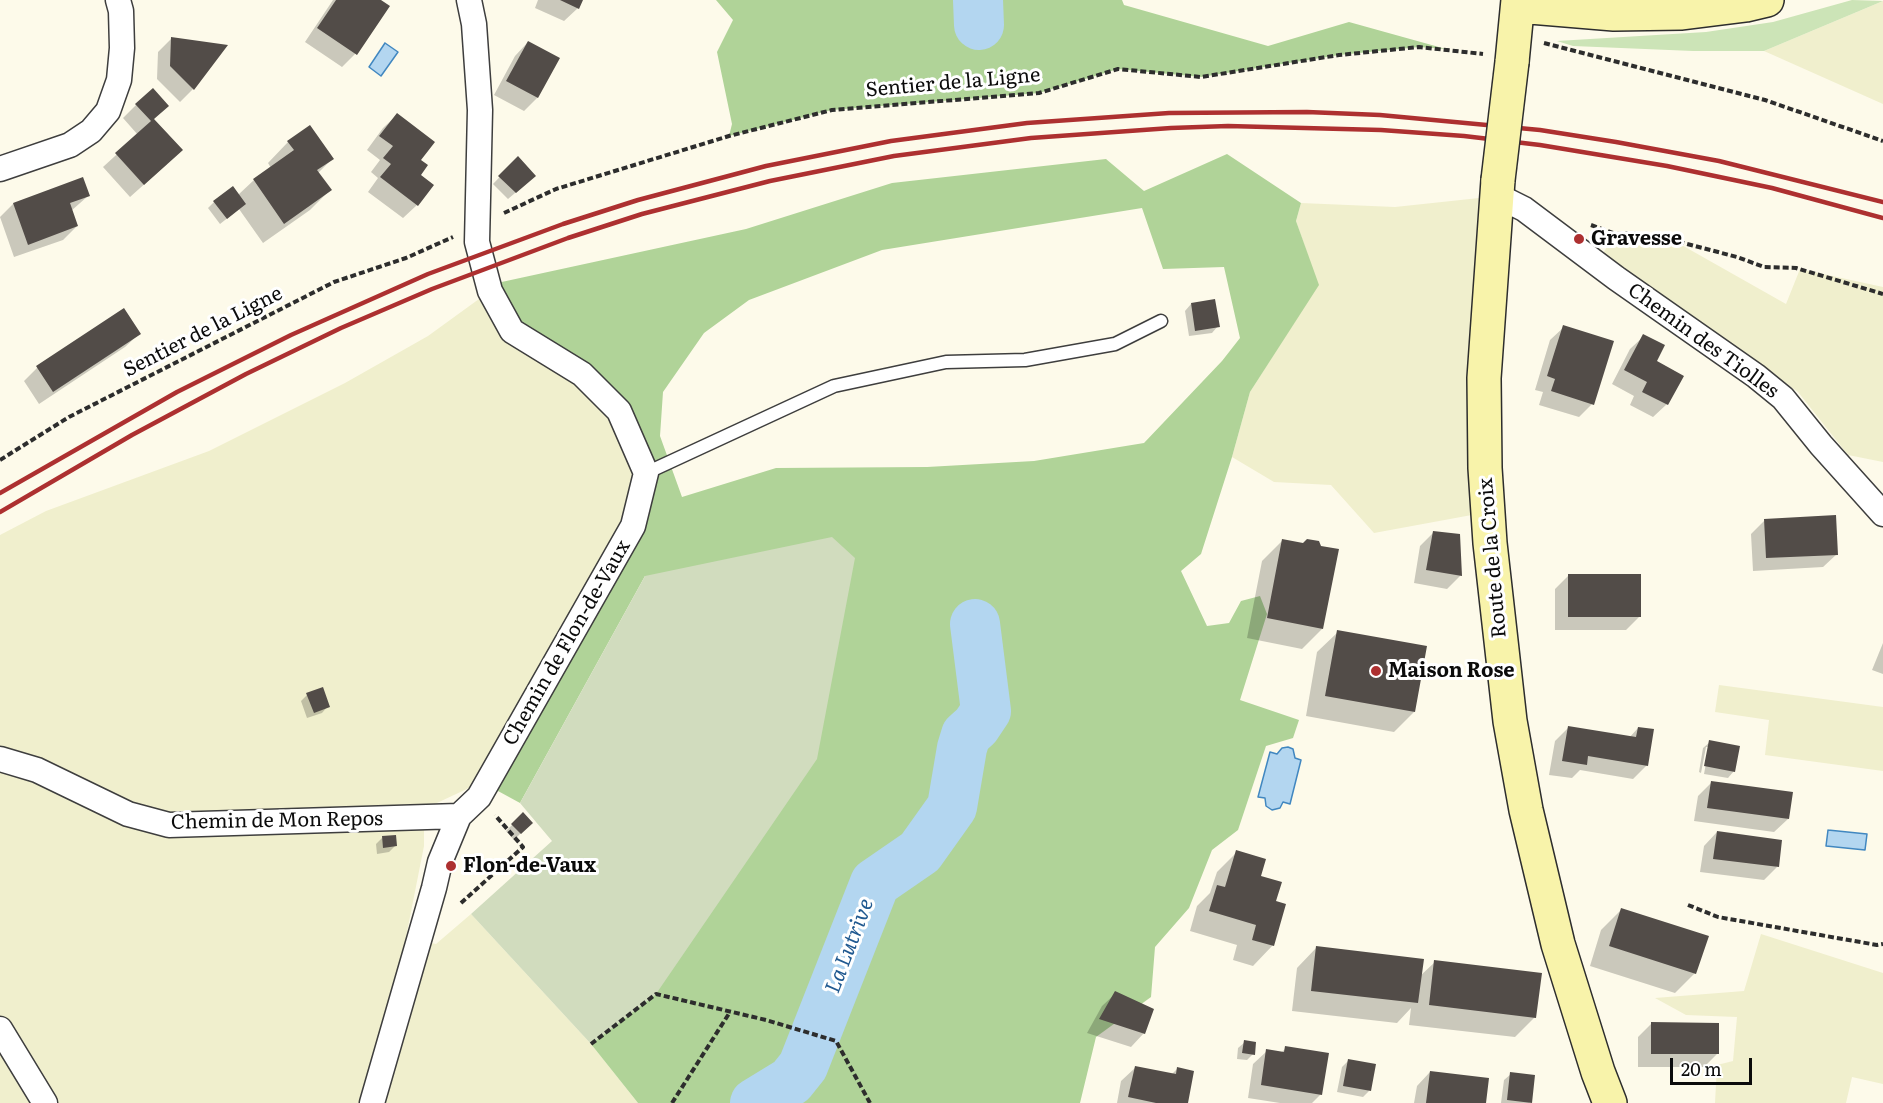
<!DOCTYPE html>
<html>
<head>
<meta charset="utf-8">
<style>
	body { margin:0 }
	#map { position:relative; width:1883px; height:1103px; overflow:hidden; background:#fdfaea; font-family:Literata,serif }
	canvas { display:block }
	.scale { position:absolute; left:1670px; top:1058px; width:82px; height:27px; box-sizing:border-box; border:3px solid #0b0b0b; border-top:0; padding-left:8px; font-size:18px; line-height:21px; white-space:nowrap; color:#0b0b0b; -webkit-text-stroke:4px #fff; paint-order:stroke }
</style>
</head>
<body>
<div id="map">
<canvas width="1883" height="1103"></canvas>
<div class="scale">20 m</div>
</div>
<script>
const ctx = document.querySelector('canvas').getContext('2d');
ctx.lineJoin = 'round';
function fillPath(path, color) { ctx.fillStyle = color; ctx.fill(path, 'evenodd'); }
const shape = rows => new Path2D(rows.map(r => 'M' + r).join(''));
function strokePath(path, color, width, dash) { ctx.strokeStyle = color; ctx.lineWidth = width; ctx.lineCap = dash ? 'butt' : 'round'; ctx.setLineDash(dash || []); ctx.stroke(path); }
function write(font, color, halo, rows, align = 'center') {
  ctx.font = font + ' Literata,serif'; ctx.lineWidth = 6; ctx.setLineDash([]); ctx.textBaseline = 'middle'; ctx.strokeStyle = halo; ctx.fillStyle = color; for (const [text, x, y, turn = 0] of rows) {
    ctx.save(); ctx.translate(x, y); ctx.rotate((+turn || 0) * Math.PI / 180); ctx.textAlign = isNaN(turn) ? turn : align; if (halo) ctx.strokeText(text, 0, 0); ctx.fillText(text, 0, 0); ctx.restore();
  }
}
fillPath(shape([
	[1883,1,1883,104,1764,51],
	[1498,196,1488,512,1374,533,1331,485,1274,482,1232,457,1250,392,1318,285,1296,221,1301,203,1395,207],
	[1629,233,1671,239,1786,304,1800,269,1883,287,1883,462,1848,455,1798,392,1603,253,1616,234],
	[490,291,582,374,646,473,633,526,479,797,469,788,424,809,424,846,406,937,436,944,471,914,591,1044,638,1103,0,1103,0,535,46,511,209,451,345,383,428,336],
	[1719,685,1883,707,1883,771,1765,755,1769,720,1715,712],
	[1761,934,1883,973,1883,1084,1852,1077,1846,1103,1715,1103,1717,1065,1733,1061,1737,1017,1686,1015,1655,998,1744,991]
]), '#f0efcd');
fillPath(shape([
	[1852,0,1883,1,1764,51,1693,51,1573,46,1557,41,1706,32,1773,22]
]), '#cce4b7');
fillPath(shape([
	[716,0,1122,0,1124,5,1268,46,1349,22,1446,49,1419,47,1339,55,1201,77,1118,69,1039,93,832,110,729,136,732,124,717,52,733,20],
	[1227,154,1301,203,1296,221,1319,285,1250,392,1232,457,1201,554,1181,571,1207,626,1229,623,1241,601,1260,596,1267,614,1240,700,1299,720,1293,738,1266,746,1238,830,1212,850,1189,908,1155,947,1151,997,1096,1037,1080,1103,638,1103,591,1044,656,994,645,576,520,803,498,791,479,797,633,527,646,473,619,411,512,331,497,283,746,229,892,183,1106,159,1144,191],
	[1142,208,1163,269,1224,267,1240,338,1222,361,1144,443,1034,461,927,467,776,468,682,497,660,436,663,392,704,333,749,300,882,250]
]), '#b0d398');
fillPath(shape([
	[832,537,855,558,817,759,656,994,591,1044,471,914,552,841,520,803,645,576]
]), '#d1dcbe');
const water = shape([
	[385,43,398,52,381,76,369,67,385,43],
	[1288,747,1293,749,1295,758,1301,760,1290,804,1283,802,1280,808,1272,810,1266,806,1265,798,1258,797,1270,752,1277,754,1282,748,1288,747],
	[1828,830,1867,834,1865,850,1826,846,1828,830]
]);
fillPath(water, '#b3d6f0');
strokePath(water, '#4187c0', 1.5);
fillPath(shape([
	[333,0,378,0,355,54,342,67,305,42],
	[538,0,581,0,578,8,564,21,535,8],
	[171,39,193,89,180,102,157,79,158,52],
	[528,42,537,98,524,111,494,95,515,56],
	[136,105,153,119,167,164,130,197,103,167,138,135,123,118],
	[397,115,419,160,417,205,403,218,368,192,378,178,371,172,380,160,367,150,383,128],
	[288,142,332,159,318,173,330,190,310,210,263,243,239,209,220,224,208,208,214,202,238,195,254,180,271,168,268,163],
	[518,158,528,182,508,199,493,184],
	[82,179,88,196,71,211,77,226,63,240,14,257,0,217,13,204],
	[1191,304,1218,326,1212,333,1189,336,1185,311],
	[1564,327,1592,404,1579,417,1539,405,1543,392,1535,390,1550,340],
	[139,334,125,347,39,404,24,381,37,368],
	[1644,336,1655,362,1667,404,1653,417,1630,405,1634,396,1612,384,1630,349],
	[1764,521,1837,554,1823,567,1753,571,1751,534],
	[1434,532,1461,575,1447,589,1414,583,1420,546],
	[1283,540,1322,629,1302,649,1247,638,1262,561],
	[1568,576,1640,616,1626,630,1555,630,1555,589],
	[1338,632,1414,712,1394,732,1306,716,1317,652],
	[1883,643,1883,674,1872,670],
	[307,695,328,706,322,713,307,718,301,701],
	[1568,728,1629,738,1638,728,1647,765,1633,779,1580,770,1572,778,1549,775,1555,741],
	[1710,742,1734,771,1728,778,1704,774,1709,747,1706,747,1701,773,1699,772,1703,748],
	[1711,783,1788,819,1774,832,1694,821,1698,796],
	[523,814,531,823,514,840,506,831],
	[1717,832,1777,867,1764,880,1700,872,1704,846],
	[382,838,395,846,389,852,377,854,376,844],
	[1237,852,1259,877,1274,902,1273,945,1253,966,1233,960,1237,945,1190,931,1197,906,1210,893,1217,872],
	[1621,910,1695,973,1675,993,1590,966,1601,930],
	[1317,947,1420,976,1435,962,1535,1017,1515,1037,1409,1025,1411,1008,1397,1023,1292,1011,1297,968],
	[1116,993,1144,1033,1131,1047,1087,1033,1102,1006],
	[1652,1023,1717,1054,1704,1067,1638,1067,1638,1037],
	[1245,1042,1253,1054,1247,1060,1237,1059,1238,1048],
	[1286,1048,1321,1094,1312,1103,1280,1103,1248,1098,1253,1064,1267,1051,1281,1053],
	[1348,1061,1369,1091,1363,1097,1337,1092,1342,1067],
	[1135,1068,1171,1075,1177,1069,1186,1103,1117,1103,1121,1081],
	[1430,1072,1484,1103,1414,1103,1417,1086],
	[1511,1074,1530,1102,1529,1103,1501,1103,1504,1080]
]), '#0003');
strokePath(shape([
	[978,0,979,25],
	[755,1103,791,1081,803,1066,875,883,920,852,952,807,962,748,966,735,976,726,986,711,975,624]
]), '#b3d6f0', 50);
fillPath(shape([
	[336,0,381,0,390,6,357,55,317,28],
	[560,0,583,0,579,9],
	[171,37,228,45,194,90,170,66],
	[528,41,560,58,538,98,506,81],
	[153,88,169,106,154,119,183,150,144,185,115,153,151,121,135,104],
	[397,113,435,142,421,160,428,165,421,175,434,185,418,206,380,177,391,164,383,158,393,146,379,136],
	[310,125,334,159,317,170,332,190,284,224,253,179,294,150,287,141],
	[518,156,536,176,516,193,498,176],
	[83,177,90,196,70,203,78,226,28,245,13,203],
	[233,186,246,204,227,219,213,201],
	[1215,299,1220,327,1195,331,1191,303],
	[124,308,141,334,53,392,36,366],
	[1563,325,1614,341,1594,405,1551,391,1555,379,1547,376],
	[1643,334,1665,345,1657,361,1684,376,1668,405,1642,392,1647,382,1624,370],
	[1836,515,1838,555,1766,558,1764,519],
	[1433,531,1460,534,1462,576,1426,570],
	[1282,539,1303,543,1307,539,1319,541,1321,546,1339,549,1323,629,1267,618],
	[1568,574,1641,574,1641,617,1568,617],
	[1337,630,1427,646,1415,712,1325,696],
	[323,687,330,707,314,713,306,693],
	[1568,726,1636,737,1638,727,1654,729,1648,766,1588,756,1587,765,1562,761],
	[1709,740,1740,746,1735,772,1704,766],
	[1711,781,1793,792,1789,819,1707,808],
	[523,812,533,823,521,834,511,824],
	[1717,831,1782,840,1779,867,1713,859],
	[396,835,397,846,383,848,382,836],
	[1236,850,1266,859,1261,876,1282,882,1276,901,1286,904,1274,946,1252,940,1256,925,1209,911,1217,885,1225,887],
	[1621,908,1709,936,1696,974,1609,946],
	[1316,946,1424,959,1418,1003,1311,991],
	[1434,960,1542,973,1536,1018,1429,1005],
	[1115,991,1154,1009,1145,1034,1099,1019],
	[1651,1022,1719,1023,1719,1054,1651,1054],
	[1244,1040,1256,1042,1255,1055,1242,1053],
	[1285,1046,1329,1053,1322,1095,1261,1085,1266,1049,1284,1052],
	[1348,1059,1376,1064,1371,1091,1343,1086],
	[1135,1066,1176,1074,1177,1067,1194,1071,1188,1103,1156,1103,1128,1097],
	[1430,1071,1489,1078,1486,1103,1426,1103],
	[1510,1072,1535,1075,1532,1103,1507,1100]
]), '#524c48');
const lane = shape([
	[646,473,834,386,946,362,1025,360,1115,344,1161,321]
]);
const street = shape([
	[0,169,70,145,91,131,108,111,119,80,122,48,121,11,118,0],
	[1498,196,1524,209,1616,278,1756,376,1783,398,1821,445,1883,514],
	[0,759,37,770,128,814,169,825,459,816],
	[0,1029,45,1103],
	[372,1103,434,888,440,862,459,816,479,797,633,526,646,473,619,411,582,374,512,331,490,291,477,242,480,110,474,24,469,0]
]);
const secondary = shape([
	[1518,6,1614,14,1682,13,1746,5,1767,0],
	[1512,62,1518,0],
	[1498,180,1484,378,1485,468,1490,543,1510,721,1526,810,1558,944,1598,1072,1610,1103]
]);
strokePath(lane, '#3e3e3e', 15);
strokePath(street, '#3e3e3e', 27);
strokePath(secondary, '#2d2d2d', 36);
strokePath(shape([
	[1544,43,1765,100,1883,141],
	[504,213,556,189,729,136,832,110,1039,93,1118,69,1201,77,1339,55,1419,47,1483,54],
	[1591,225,1616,234,1635,233,1653,235,1737,257,1764,267,1796,268,1883,294],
	[0,460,69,417,334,282,406,258,453,237],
	[461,903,523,847,495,815],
	[1688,905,1718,917,1877,945,1883,944],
	[591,1044,656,994,766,1020,836,1041,870,1103],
	[672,1103,730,1012]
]), '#2d2d2d', 4, [6, 3]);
strokePath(lane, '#fff', 12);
strokePath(street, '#fff', 24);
strokePath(secondary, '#f8f3aa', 33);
strokePath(shape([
	[0,493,177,392,291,335,428,274,563,224,638,200,766,166,891,141,1027,123,1169,113,1307,112,1380,115,1540,130,1616,142,1719,161,1883,202],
	[0,512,132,435,246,374,341,328,432,289,568,238,642,214,770,181,894,156,1031,138,1171,128,1228,126,1381,130,1464,136,1540,145,1667,166,1772,188,1883,218]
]), '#ad3030', 4.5);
const secondaryBridge = shape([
	[1498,180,1512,62]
]);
strokePath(secondaryBridge, '#2d2d2d', 36, []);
strokePath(secondaryBridge, '#f8f3aa', 33);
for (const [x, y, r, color] of [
	[1579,239,6,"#ad3030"],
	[1376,671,6,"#ad3030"],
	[451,866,6,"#ad3030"]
]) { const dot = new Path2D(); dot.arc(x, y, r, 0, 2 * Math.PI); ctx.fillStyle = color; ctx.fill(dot); strokePath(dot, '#fff', 2); }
write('20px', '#0b0b0b', '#fff', [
	["Sentier de la Ligne",953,83,-5],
	["Sentier de la Ligne",203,332,-27],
	["Chemin des Tiolles",1703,341,36],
	["Route de la Croix",1493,558,-95],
	["Chemin de Flon-de-Vaux",567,643,-60],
	["Chemin de Mon Repos",277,821,-1]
]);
write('bold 20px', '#0b0b0b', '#fff', [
	["Gravesse",1591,239],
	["Maison Rose",1388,671],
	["Flon-de-Vaux",463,866]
], 'left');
write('italic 21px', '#205990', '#fff', [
	["La Lutrive",850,946,-69]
]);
</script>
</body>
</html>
